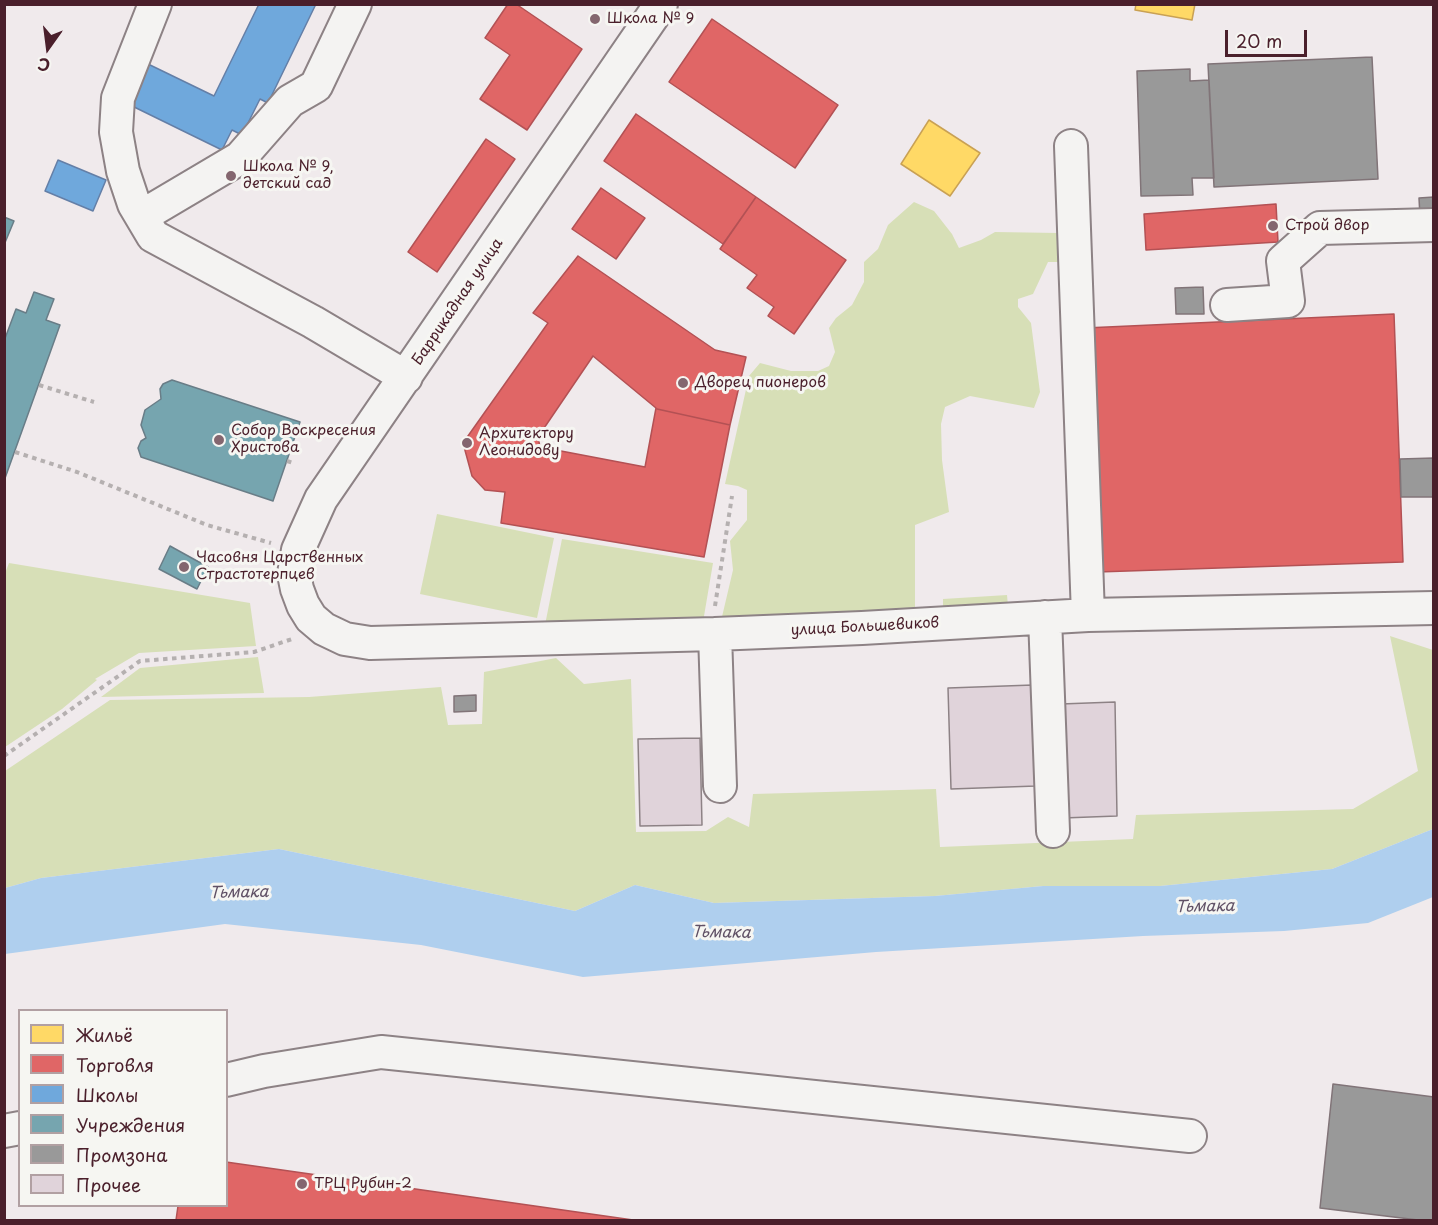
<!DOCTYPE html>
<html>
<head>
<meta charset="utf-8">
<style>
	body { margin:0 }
	#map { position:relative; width:1438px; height:1225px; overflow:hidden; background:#f0eaec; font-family:"Playpen Sans",sans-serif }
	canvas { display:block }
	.frame { position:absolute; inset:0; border:6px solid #4a1f2b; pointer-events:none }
	.legend { position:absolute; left:18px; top:1009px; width:210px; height:198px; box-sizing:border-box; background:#f6f6f2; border:2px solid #b1a0a2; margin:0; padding:8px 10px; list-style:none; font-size:18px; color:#4a1f2b }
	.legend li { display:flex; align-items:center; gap:12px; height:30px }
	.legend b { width:30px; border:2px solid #b1a0a2 }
	.north { position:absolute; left:18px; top:18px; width:60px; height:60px; -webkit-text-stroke:4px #f6f6f2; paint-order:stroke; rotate:194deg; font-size:16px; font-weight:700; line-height:24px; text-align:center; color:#4a1f2b }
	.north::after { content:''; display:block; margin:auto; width:21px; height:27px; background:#4a1f2b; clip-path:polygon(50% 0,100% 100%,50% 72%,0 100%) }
	.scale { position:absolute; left:1225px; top:30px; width:82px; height:27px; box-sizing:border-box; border:3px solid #4a1f2b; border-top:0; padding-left:8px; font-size:18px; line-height:21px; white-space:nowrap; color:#4a1f2b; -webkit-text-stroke:4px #f6f6f2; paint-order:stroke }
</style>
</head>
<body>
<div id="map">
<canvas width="1438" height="1225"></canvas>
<div class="frame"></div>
<ul class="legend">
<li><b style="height:16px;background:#ffd966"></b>Жильё</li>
<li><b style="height:16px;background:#e06666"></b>Торговля</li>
<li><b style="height:16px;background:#6fa8dc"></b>Школы</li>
<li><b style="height:16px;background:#76a5af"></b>Учреждения</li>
<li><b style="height:16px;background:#999"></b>Промзона</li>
<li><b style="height:16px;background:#e0d3da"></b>Прочее</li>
</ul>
<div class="north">С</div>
<div class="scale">20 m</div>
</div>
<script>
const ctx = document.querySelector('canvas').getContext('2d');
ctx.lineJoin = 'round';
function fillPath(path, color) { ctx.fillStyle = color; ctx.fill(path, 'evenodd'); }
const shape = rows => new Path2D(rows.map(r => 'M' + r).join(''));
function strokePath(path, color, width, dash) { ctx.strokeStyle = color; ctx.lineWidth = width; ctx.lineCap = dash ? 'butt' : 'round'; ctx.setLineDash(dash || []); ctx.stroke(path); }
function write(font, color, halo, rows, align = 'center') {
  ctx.font = font + ' "Playpen Sans",sans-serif'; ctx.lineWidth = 6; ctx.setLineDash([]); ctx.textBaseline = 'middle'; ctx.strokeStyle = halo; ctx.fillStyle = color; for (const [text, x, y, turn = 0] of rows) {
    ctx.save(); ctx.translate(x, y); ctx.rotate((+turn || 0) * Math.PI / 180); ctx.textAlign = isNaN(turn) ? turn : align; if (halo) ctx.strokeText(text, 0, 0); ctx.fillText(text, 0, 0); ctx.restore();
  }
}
fillPath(shape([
	[914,202,934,211,952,234,959,248,981,240,995,232,1059,233,1069,262,1048,262,1033,294,1018,299,1018,307,1031,323,1040,392,1034,408,970,396,945,407,941,424,942,460,949,512,915,525,915,611,721,621,733,570,730,541,747,520,747,490,738,486,725,484,749,376,760,363,791,371,818,371,829,366,835,352,829,328,836,318,852,305,864,282,864,262,878,249,888,225],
	[437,514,554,538,537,618,420,594],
	[562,539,713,563,703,622,545,625],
	[9,563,250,603,256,646,139,653,95,679,97,680,62,709,5,747,4,576],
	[1007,595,1008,606,943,609,943,599],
	[1390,636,1433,650,1433,829,1332,869,1160,886,1043,886,935,896,714,903,635,885,575,911,279,849,41,878,5,888,5,771,110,700,309,697,441,687,448,725,482,724,484,672,556,658,584,684,631,679,636,832,706,831,728,817,749,827,753,794,936,789,940,847,1133,839,1136,815,1353,809,1418,771],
	[258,657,264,693,101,697,140,668]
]), '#d7dfb7');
fillPath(shape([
	[1433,829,1433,897,1368,923,1284,931,1143,936,876,952,583,977,421,945,225,924,5,954,5,888,41,878,279,849,575,911,635,885,714,903,935,896,1043,886,1160,886,1332,869]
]), '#afcfee');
const homes = shape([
	[1136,4,1195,4,1192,20,1135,10,1136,4],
	[929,120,980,153,950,196,901,164,929,120]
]);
fillPath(homes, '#ffd966');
strokePath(homes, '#c9a154', 1.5);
const shops = shape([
	[508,4,516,4,582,49,527,130,480,99,510,55,485,38,508,4],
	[712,19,838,105,795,168,669,82,712,19],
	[636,114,756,197,723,244,604,161,636,114],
	[486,139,515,159,437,272,408,252,486,139],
	[601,188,645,218,616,259,572,229,601,188],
	[756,197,846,260,794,334,768,316,774,307,747,288,757,275,720,249,756,197],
	[1276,204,1278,242,1146,250,1144,214,1276,204],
	[578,256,715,350,746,357,730,425,657,409,730,425,704,557,501,523,505,492,485,490,472,476,463,443,548,323,533,313,578,256],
	[593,356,656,408,645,467,540,447,538,437,593,356],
	[1394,314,1403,562,1097,572,1085,328,1394,314],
	[226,1162,633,1220,176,1220,178,1206,226,1206,226,1162]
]);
fillPath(shops, '#e06666');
strokePath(shops, '#b35154', 1.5);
const schools = shape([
	[259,4,316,4,268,103,260,99,242,135,232,130,222,150,128,104,148,64,214,96,259,4],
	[58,160,106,180,93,211,45,191,58,160]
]);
fillPath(schools, '#6fa8dc');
strokePath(schools, '#647fa7', 1.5);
const public = shape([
	[4,217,14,221,4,245,4,217],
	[34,292,54,299,46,320,60,325,4,481,4,341,16,309,26,313,34,292],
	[172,380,300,422,273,501,141,457,138,448,141,441,146,438,141,425,145,410,161,399,160,389,163,384,172,380],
	[170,546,208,567,197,589,159,569,170,546]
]);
fillPath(public, '#76a5af');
strokePath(public, '#697d87', 1.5);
const industry = shape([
	[1372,57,1378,179,1214,187,1208,64,1372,57],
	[1190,69,1190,81,1209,80,1214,178,1192,178,1193,195,1141,196,1137,71,1190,69],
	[1434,197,1434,216,1420,217,1419,198,1434,197],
	[1203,287,1204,314,1176,314,1175,288,1203,287],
	[1434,458,1434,497,1401,497,1400,459,1434,458],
	[476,695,476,711,454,712,454,696,476,695],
	[1333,1084,1434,1097,1434,1220,1418,1220,1320,1208,1333,1084]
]);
fillPath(industry, '#999');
strokePath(industry, '#817478', 1.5);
const building = shape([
	[1033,685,1036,786,951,789,948,688,1033,685],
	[1115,702,1117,816,1063,818,1061,704,1115,702],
	[700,738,702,825,640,826,638,739,700,738]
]);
fillPath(building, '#e0d3da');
strokePath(building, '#8d8285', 1.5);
const minor = shape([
	[155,4,118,98,116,132,123,171,134,204,153,236,313,322,406,377],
	[661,4,321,499,298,550,294,574,297,589,303,605,311,618,324,629,345,639,370,643,715,634,862,628,1088,615,1434,608],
	[1071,146,1088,615],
	[142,216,240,158,290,101,316,86,355,4],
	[1227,305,1288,301,1283,261,1320,228,1434,225],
	[1045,617,1053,831],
	[715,634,720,786],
	[226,1080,264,1071,381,1052,1190,1136],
	[4,1131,20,1128]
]);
strokePath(minor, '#8d8285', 36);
strokePath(shape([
	[39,385,94,402],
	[15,452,77,472,207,525,271,543],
	[287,461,293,463],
	[715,606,732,496],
	[4,756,140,661,254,652,292,639]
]), '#b5b0b0', 4, [4.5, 4.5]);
strokePath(minor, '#f4f3f2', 32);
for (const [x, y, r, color] of [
	[595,19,6,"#84666f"],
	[231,176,6,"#84666f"],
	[1273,226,6,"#84666f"],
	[683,383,6,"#84666f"],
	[219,440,6,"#84666f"],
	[467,443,6,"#84666f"],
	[184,567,6,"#84666f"],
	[302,1184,6,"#84666f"]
]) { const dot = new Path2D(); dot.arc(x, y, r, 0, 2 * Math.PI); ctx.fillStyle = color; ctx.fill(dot); strokePath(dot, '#f6f6f2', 2); }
write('15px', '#4a1f2b', '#f6f6f2', [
	["Школа № 9",607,19],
	["Школа № 9,",243,167],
	["детский сад",243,184],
	["Строй двор",1285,226],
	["Дворец пионеров",695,383],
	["Собор Воскресения",231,431],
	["Христова",231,448],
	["Архитектору",479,434],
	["Леонидову",479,451],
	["Часовня Царственных",196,558],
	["Страстотерпцев",196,575],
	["ТРЦ Рубин-2",314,1184]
], 'left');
write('15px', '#4a1f2b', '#f6f6f2', [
	["Баррикадная улица",458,302,-56],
	["улица Большевиков",865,627,-3]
]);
write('italic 16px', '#605166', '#f6f6f2', [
	["Тьмака",239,893,-1],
	["Тьмака",1205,907,-1],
	["Тьмака",721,933,1]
]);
</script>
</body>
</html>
